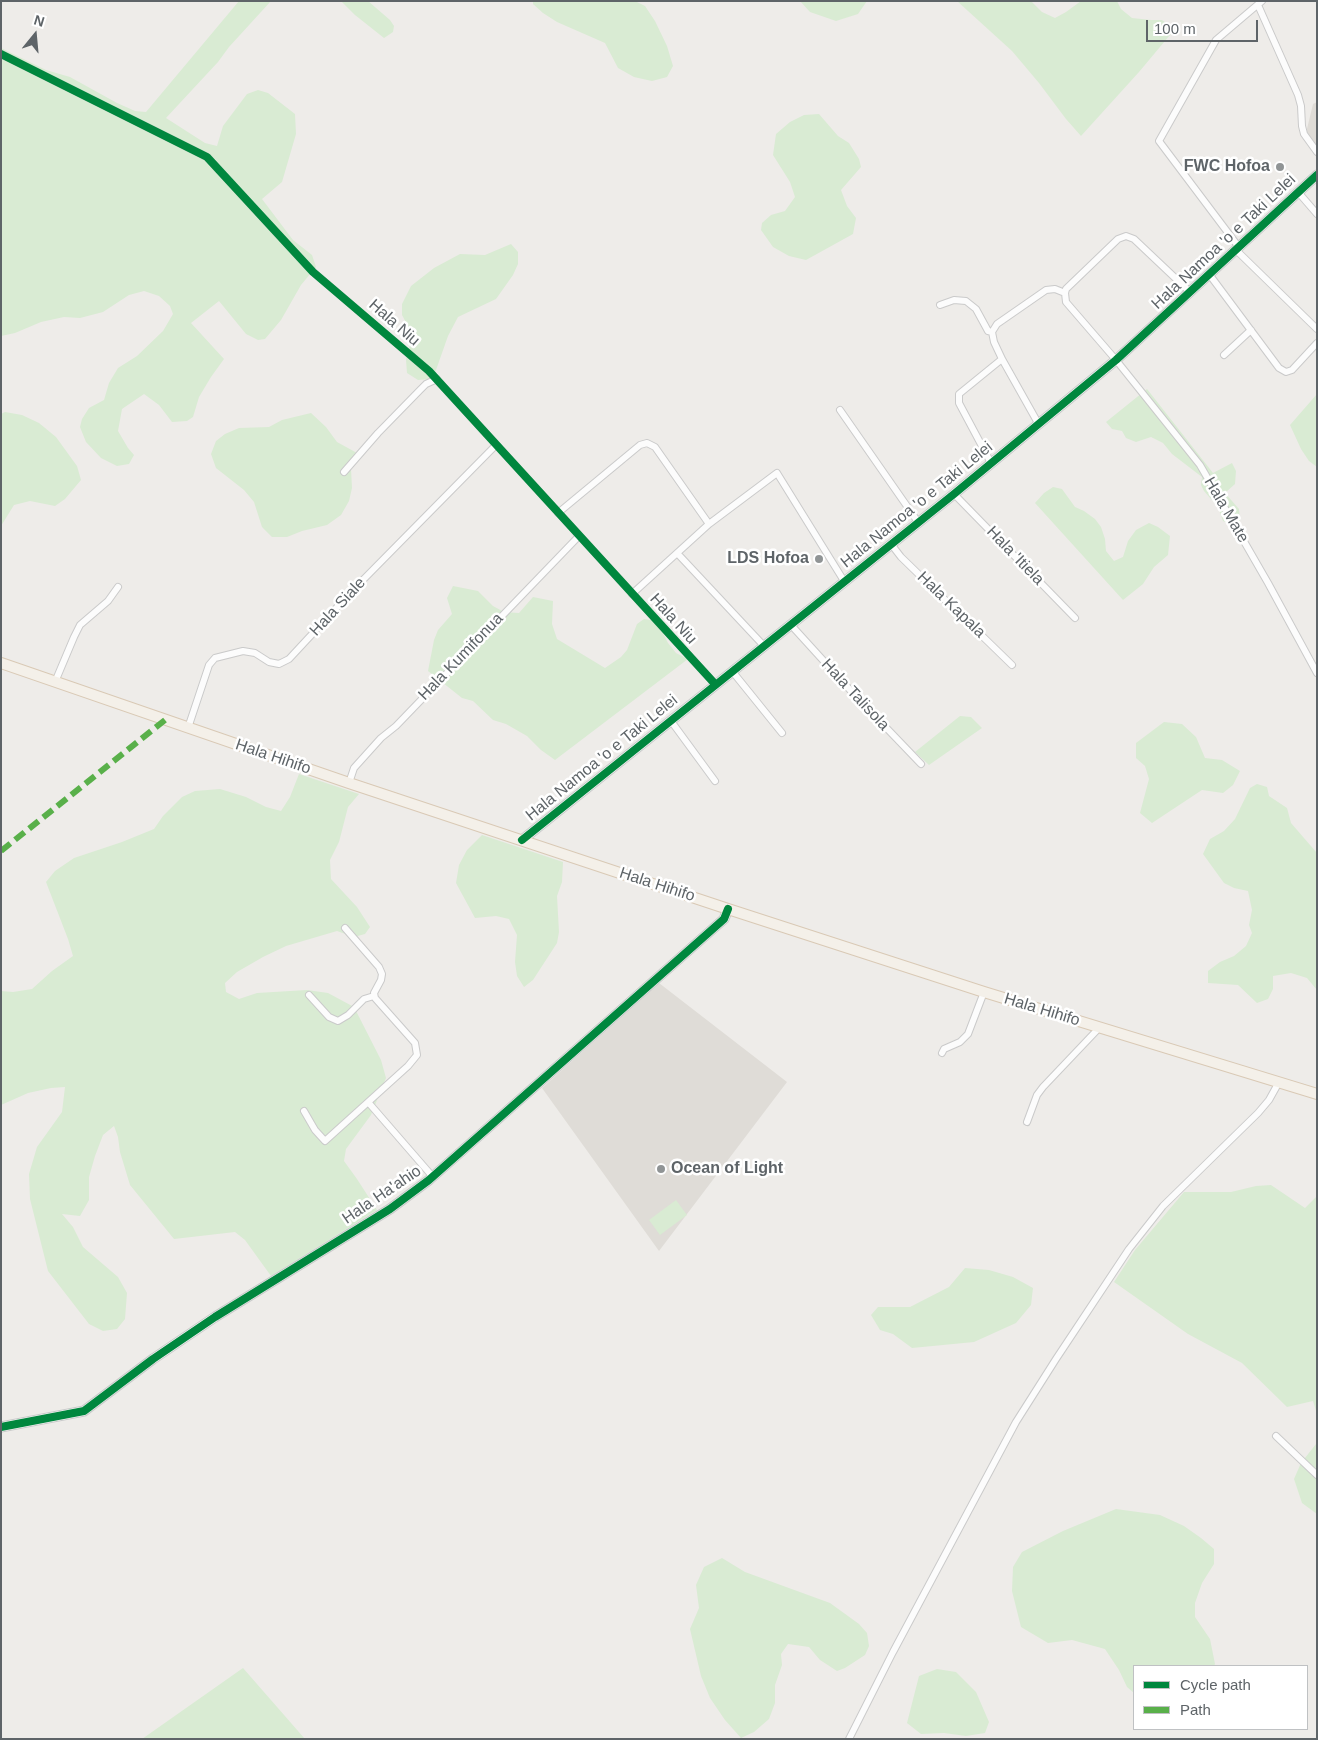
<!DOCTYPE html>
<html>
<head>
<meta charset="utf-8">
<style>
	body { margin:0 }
	#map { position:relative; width:1318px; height:1740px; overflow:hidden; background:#eeece9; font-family:Arial,sans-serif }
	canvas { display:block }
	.frame { position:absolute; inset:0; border:2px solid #5e6468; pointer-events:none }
	.legend { position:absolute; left:1133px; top:1665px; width:175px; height:65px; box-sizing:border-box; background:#fff; border:1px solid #bfc1c3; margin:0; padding:6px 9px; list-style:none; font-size:15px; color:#5e6468 }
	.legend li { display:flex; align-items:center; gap:10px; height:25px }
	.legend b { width:25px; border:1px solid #bfc1c3 }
	.north { position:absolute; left:10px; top:10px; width:50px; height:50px; -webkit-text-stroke:4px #fff; paint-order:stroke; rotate:17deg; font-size:14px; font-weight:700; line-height:20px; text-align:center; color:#5e6468 }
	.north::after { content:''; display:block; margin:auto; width:18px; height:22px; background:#5e6468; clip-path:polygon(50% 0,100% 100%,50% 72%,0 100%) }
	.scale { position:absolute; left:1146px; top:20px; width:112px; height:22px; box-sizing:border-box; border:2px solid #5e6468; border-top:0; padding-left:6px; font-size:15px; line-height:18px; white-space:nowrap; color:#5e6468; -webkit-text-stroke:4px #fff; paint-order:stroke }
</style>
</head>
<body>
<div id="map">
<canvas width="1318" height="1740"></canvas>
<div class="frame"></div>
<ul class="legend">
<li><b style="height:6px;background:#00873e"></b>Cycle path</li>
<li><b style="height:6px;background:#59b04a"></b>Path</li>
</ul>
<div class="north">N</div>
<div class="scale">100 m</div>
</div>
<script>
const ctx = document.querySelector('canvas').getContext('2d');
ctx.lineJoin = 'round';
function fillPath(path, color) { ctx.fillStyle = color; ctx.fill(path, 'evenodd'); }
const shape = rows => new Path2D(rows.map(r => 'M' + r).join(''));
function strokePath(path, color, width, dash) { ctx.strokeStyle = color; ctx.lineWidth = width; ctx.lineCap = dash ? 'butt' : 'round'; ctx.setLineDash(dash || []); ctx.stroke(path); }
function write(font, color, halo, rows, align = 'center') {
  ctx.font = font + ' Arial,sans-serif'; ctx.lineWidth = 5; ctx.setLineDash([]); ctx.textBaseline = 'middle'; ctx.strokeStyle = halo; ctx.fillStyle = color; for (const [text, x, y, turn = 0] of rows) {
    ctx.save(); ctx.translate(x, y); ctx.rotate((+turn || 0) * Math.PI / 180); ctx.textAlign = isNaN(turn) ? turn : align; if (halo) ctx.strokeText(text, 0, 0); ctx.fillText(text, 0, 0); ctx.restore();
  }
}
fillPath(shape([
	[1317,102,1317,146,1306,133,1313,104],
	[659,983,787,1082,659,1251,542,1088]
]), '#dfdcd7');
fillPath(shape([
	[239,1,271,1,229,47,218,62,166,118,205,143,217,146,223,126,247,94,258,90,268,93,295,114,296,134,282,182,262,199,293,240,312,255,316,267,301,285,281,320,265,339,258,340,246,334,219,301,191,323,224,359,211,377,199,397,193,417,187,421,172,422,159,405,144,394,122,409,118,431,128,448,134,455,129,464,117,466,101,458,86,442,80,427,82,419,89,408,104,400,109,383,118,368,137,356,163,331,173,314,170,306,159,296,144,291,129,295,103,312,80,318,64,317,41,322,15,333,1,336,1,48,46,70,70,77,117,103,135,111,146,112],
	[341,1,368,1,390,20,394,26,393,32,384,38,355,15],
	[533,1,635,1,645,6,655,21,667,46,673,66,667,77,652,81,634,77,618,68,605,43,557,22,543,13,533,4],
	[800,1,867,1,858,14,836,21,810,12],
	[957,1,1031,1,1042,12,1055,18,1066,12,1081,1,1117,1,1121,9,1132,18,1151,20,1162,20,1175,29,1139,72,1081,136,1066,119,1039,83,1012,51],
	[819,114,838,136,849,143,859,159,861,167,841,190,847,206,856,218,853,234,806,260,789,256,773,247,761,230,762,223,771,215,785,211,795,197,790,182,773,155,776,134,790,122,804,115],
	[511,244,518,252,518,264,513,275,496,299,458,317,448,336,436,370,430,379,418,380,407,373,406,360,410,345,410,330,402,315,402,304,411,286,434,268,460,254,485,255],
	[1147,389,1213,473,1232,463,1236,471,1235,484,1225,493,1239,509,1240,521,1234,526,1223,521,1218,507,1204,491,1201,485,1202,477,1172,454,1163,443,1151,437,1136,442,1126,438,1122,431,1112,429,1106,422],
	[1317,394,1317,467,1309,461,1301,449,1290,425],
	[5,412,22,415,39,423,56,437,77,466,81,480,65,499,55,506,30,501,14,505,1,526,1,414],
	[311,413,326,427,337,442,357,453,351,469,352,488,349,501,341,515,327,525,302,531,287,537,272,537,262,527,254,502,244,490,216,468,211,454,216,441,225,434,239,428,269,427,282,420],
	[1053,487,1062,489,1075,507,1084,511,1095,519,1101,527,1105,539,1106,551,1114,561,1123,557,1128,541,1136,530,1149,523,1158,527,1170,536,1168,555,1154,567,1143,584,1123,600,1035,503,1044,493],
	[453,586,478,591,493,606,504,612,519,613,533,597,553,601,552,624,557,639,605,668,621,657,627,650,637,624,644,619,651,620,660,627,668,643,676,653,688,659,555,760,541,750,527,736,506,724,493,720,473,701,462,698,428,671,434,640,438,630,452,614,447,598],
	[960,716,971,717,982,728,929,765,915,752],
	[1164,722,1182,724,1196,737,1205,758,1222,760,1240,771,1233,785,1223,793,1202,790,1152,823,1140,813,1149,779,1145,766,1136,758,1136,743],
	[299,774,359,794,348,807,339,842,330,860,331,879,357,907,370,927,365,934,354,937,337,931,286,946,263,957,237,972,225,983,226,992,239,999,257,993,307,990,328,993,354,1007,381,1060,386,1078,371,1115,346,1149,344,1161,357,1179,377,1210,271,1276,245,1240,235,1232,174,1239,130,1185,120,1152,118,1137,114,1126,103,1135,95,1156,89,1177,89,1200,80,1216,62,1214,73,1227,83,1247,118,1277,127,1293,125,1319,117,1329,103,1331,89,1324,48,1271,30,1199,29,1174,37,1147,62,1112,65,1087,51,1088,28,1093,1,1105,1,991,13,992,32,989,52,971,73,956,68,939,46,882,55,871,74,858,122,842,154,829,163,816,182,797,195,791,220,789,246,797,266,807,281,811,290,797],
	[1257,784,1267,787,1269,796,1287,808,1291,823,1317,853,1317,990,1307,978,1291,973,1273,976,1273,989,1268,999,1257,1003,1238,985,1208,983,1208,971,1220,962,1234,956,1246,946,1252,933,1249,925,1252,910,1248,891,1234,888,1224,883,1203,854,1210,839,1224,831,1235,819,1250,788],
	[482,835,563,862,562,882,557,896,559,932,557,943,533,980,524,987,517,976,515,962,517,935,509,919,496,916,475,918,456,883,459,865,467,850],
	[1271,1185,1305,1208,1317,1196,1317,1414,1313,1401,1287,1407,1242,1363,1188,1334,1114,1282,1135,1250,1184,1192,1231,1192,1256,1186],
	[676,1200,687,1215,660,1235,649,1220],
	[965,1268,989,1270,1013,1277,1033,1288,1031,1305,1016,1323,974,1342,912,1348,893,1334,880,1330,871,1315,878,1307,910,1307,949,1287],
	[1317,1434,1317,1514,1302,1503,1294,1479,1301,1463,1316,1444],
	[1116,1509,1160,1515,1184,1526,1201,1538,1214,1549,1214,1564,1202,1583,1195,1603,1195,1617,1210,1639,1215,1664,1214,1666,1134,1666,1134,1693,1127,1687,1119,1670,1105,1649,1072,1640,1048,1643,1021,1627,1012,1591,1013,1567,1022,1552,1063,1531],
	[722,1558,745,1572,830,1603,859,1624,867,1633,869,1646,865,1655,845,1668,837,1671,820,1660,809,1647,788,1644,781,1654,782,1665,775,1685,775,1703,769,1719,754,1732,741,1738,725,1720,710,1698,701,1676,690,1629,699,1608,696,1585,704,1567],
	[243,1668,305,1739,142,1739],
	[937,1669,956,1672,976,1692,989,1722,985,1733,966,1736,944,1733,921,1734,907,1723,919,1676]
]), '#d9ebd3');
const street = shape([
	[1258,5,1298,95,1301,106,1302,126,1304,134,1317,152],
	[1,54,207,157,313,272,429,371,715,684],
	[1298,192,1317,214],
	[1238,246,1159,141,1216,40,1262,1],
	[1235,249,1317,329],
	[1209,274,1279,368,1286,372,1292,370,1317,343],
	[1190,292,1134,239,1126,236,1118,239,1066,289,1065,293,1066,302,1116,360,1200,465,1268,583,1317,673],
	[940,305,954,300,966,301,976,309,988,331,992,332],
	[992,332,994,342,1002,359,1038,423],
	[992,332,997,324,1046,290,1055,289,1065,293],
	[1224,355,1251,330],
	[840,410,918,522],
	[991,463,959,403,959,394,1002,359],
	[344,472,378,433,420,390,426,384,437,379],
	[954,494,1075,618],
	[558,513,640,445,647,443,655,447,709,524,632,594],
	[709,524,777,473,844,581],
	[891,544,901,557,1012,665],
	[677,553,764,646],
	[791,625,851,691,921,764],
	[732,671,782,733],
	[55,682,74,637,80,625,108,601,118,587],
	[671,721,715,781],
	[188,728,209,665,215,658,243,651,255,653,269,662,279,664,289,659,354,589,496,445],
	[349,783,354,768,381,738,396,726,579,536],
	[309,995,329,1017,338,1021,348,1015,364,999,374,996],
	[942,1053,944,1049,960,1042,968,1034,984,992],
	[368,1102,433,1177],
	[304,1111,315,1130,325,1141,408,1066,417,1055,415,1043,375,998,374,993,381,980,382,974,379,967,345,928],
	[1027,1122,1037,1095,1043,1087,1099,1028],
	[1276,1436,1317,1475],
	[849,1739,893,1652,1016,1422,1056,1359,1129,1249,1163,1206,1258,1113,1269,1100,1279,1082]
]);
const secondary = shape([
	[522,840,954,494,1116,360,1317,175],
	[1,1427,84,1411,153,1359,215,1317,390,1209,429,1180,724,919,728,909]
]);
const primary = shape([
	[1,663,349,783,728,909,984,992,1317,1094]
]);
strokePath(street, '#cacaca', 8);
strokePath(secondary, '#c9caca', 11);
strokePath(primary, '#d9c9b5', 12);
strokePath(street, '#fcfcfc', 6);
strokePath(secondary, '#fcfcfc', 9);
strokePath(primary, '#f4f0e9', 10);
strokePath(shape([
	[1,851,165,720]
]), '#59b04a', 6, [12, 6]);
strokePath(shape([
	[1,54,207,157,313,272,429,371,715,684],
	[522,840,954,494,1116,360,1317,175],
	[1,1427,84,1411,153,1359,215,1317,390,1209,429,1180,724,919,728,909]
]), '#00873e', 8);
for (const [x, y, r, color] of [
	[1280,167,5,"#909495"],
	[819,559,5,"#909495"],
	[661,1169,5,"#909495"]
]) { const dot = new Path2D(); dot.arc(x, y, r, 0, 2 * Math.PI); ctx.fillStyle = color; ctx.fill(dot); strokePath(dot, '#fff', 2); }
write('bold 16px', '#5e6468', '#fff', [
	["FWC Hofoa",1270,167],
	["LDS Hofoa",809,559],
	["Ocean of Light",671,1169,"left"]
], 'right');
write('16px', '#5e6468', '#fff', [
	["Hala Namoa 'o e Taki Lelei",1224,242,-43],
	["Hala Niu",394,323,41],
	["Hala Namoa 'o e Taki Lelei",917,505,-39],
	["Hala Mate",1226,510,60],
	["Hala 'Itiela",1015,556,46],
	["Hala Kapala",951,605,44],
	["Hala Siale",338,607,-47],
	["Hala Niu",673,619,48],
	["Hala Kumifonua",461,657,-46],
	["Hala Talisola",855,695,47],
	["Hala Hihifo",273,757,19],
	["Hala Namoa 'o e Taki Lelei",602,758,-39],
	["Hala Hihifo",657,885,18],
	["Hala Hihifo",1042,1010,17],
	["Hala Ha'ahio",382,1195,-34]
]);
</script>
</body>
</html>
